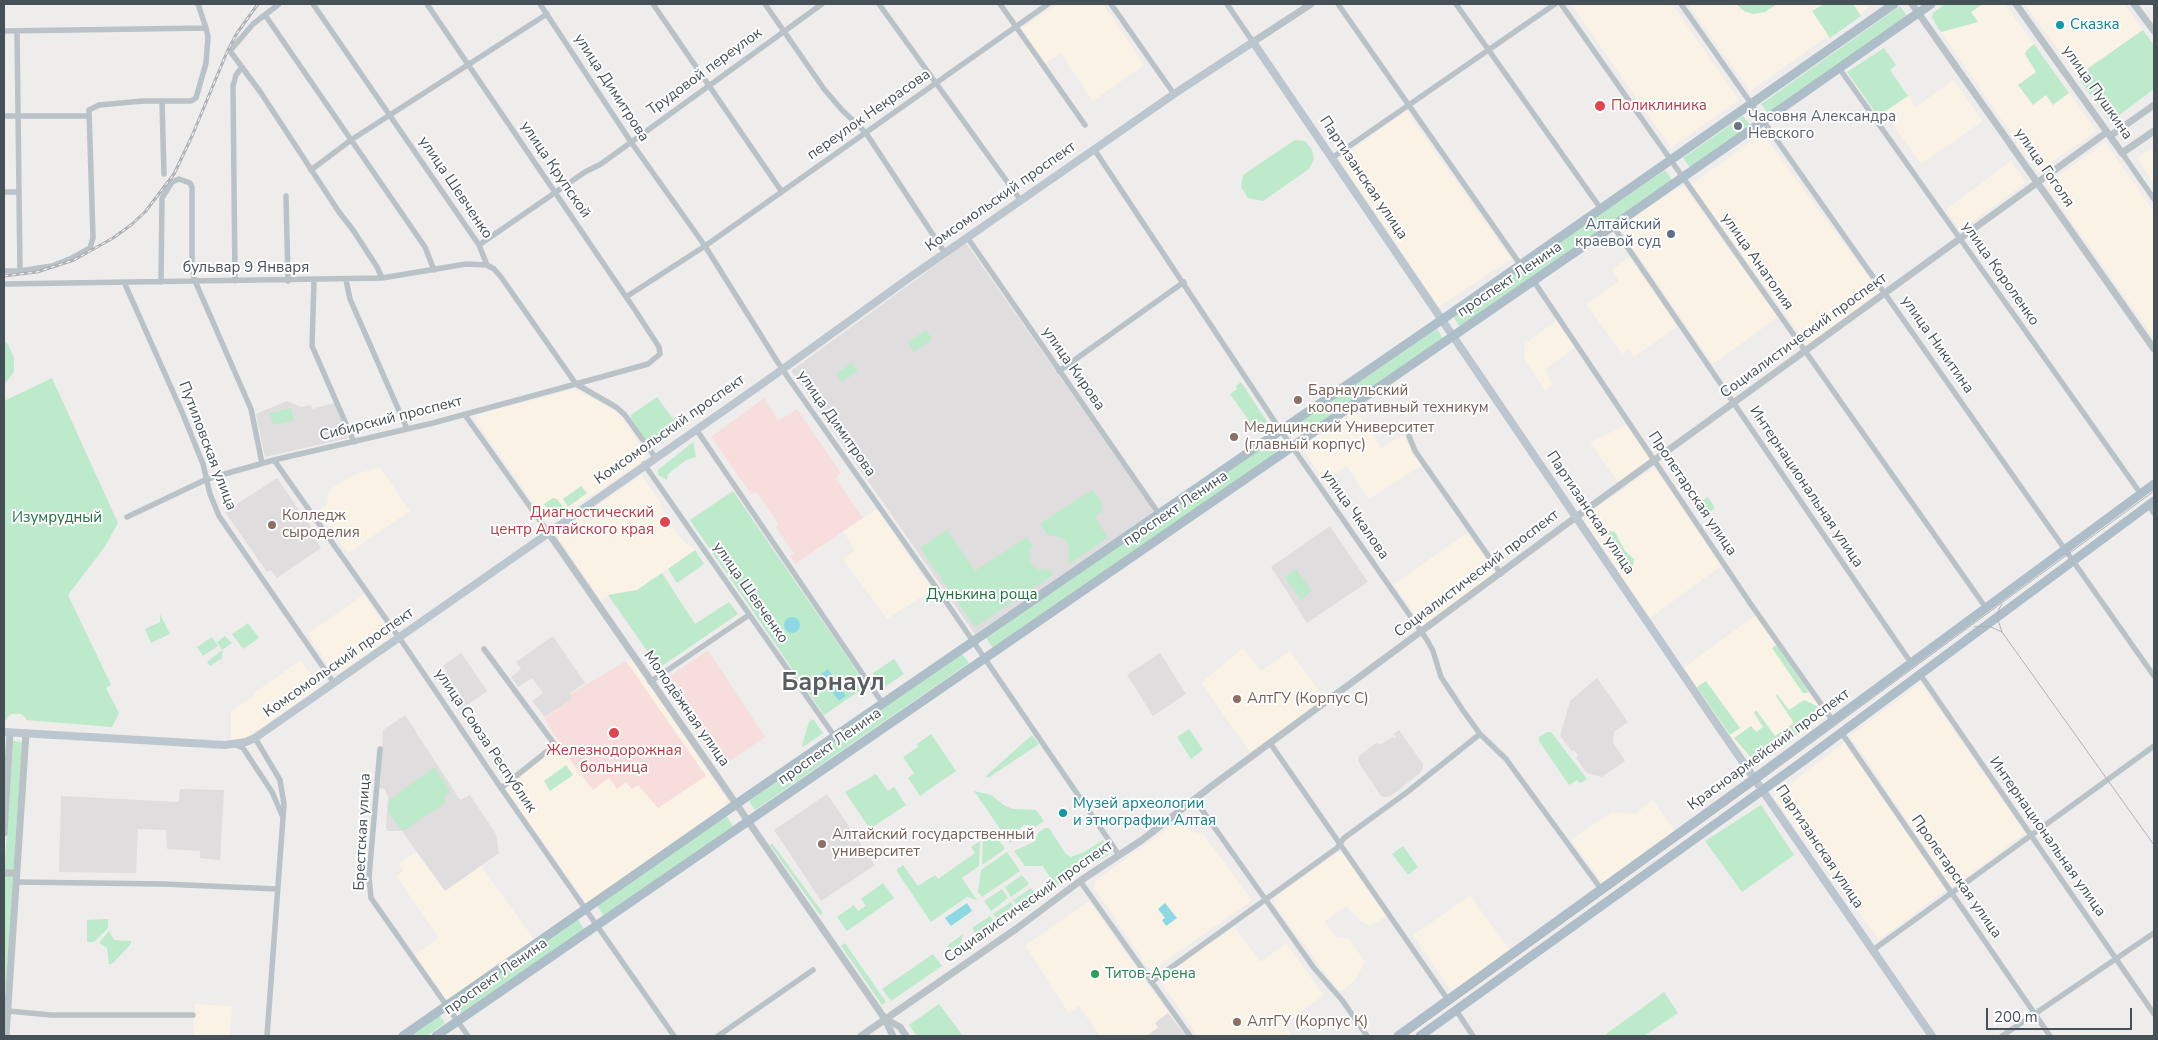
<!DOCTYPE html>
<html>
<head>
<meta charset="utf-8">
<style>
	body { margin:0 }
	#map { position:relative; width:2158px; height:1040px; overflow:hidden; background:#efecec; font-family:"Nunito Sans",sans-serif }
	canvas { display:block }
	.frame { position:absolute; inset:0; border:5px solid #465157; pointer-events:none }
	.scale { position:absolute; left:1986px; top:1008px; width:146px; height:22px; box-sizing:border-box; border:2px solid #465157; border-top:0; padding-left:6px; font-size:15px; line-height:18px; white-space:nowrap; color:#465157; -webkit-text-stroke:4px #fff; paint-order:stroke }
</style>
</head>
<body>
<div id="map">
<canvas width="2158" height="1040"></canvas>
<div class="frame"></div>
<div class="scale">200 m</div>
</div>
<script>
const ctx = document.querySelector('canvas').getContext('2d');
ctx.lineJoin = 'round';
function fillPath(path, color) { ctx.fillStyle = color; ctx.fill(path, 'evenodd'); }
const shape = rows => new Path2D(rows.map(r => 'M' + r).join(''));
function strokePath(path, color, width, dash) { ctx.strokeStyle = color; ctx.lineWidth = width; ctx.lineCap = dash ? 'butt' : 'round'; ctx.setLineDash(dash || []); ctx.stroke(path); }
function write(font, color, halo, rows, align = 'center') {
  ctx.font = font + ' "Nunito Sans",sans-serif'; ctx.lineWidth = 4; ctx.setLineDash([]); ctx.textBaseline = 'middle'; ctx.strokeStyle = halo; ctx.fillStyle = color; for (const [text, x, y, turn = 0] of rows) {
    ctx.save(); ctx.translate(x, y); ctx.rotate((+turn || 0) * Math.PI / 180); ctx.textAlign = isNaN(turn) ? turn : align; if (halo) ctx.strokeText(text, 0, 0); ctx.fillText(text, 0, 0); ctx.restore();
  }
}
fillPath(shape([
	[1057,4,1103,4,1144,65,1093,101,1061,53,1039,67,1016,32],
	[1571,4,1672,4,1739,100,1671,148],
	[1688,4,1874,4,1750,91],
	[1983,4,2005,4,2096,131,2038,172,1941,32,1978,22,1971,12],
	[2025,4,2124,4,2143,30,2077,76],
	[1953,80,1983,121,1921,164,1884,112,1908,96,1916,107],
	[1406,111,1511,259,1439,307,1339,159],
	[1762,133,1880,293,1808,345,1691,185],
	[2105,142,2154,212,2154,338,2046,185],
	[2154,147,2154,184,2137,158],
	[2012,160,2013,165,2026,182,1961,230,1946,210],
	[1679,187,1685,188,1778,317,1713,364,1621,231,1621,226],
	[1629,257,1678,326,1634,357,1628,349,1622,354,1586,304,1619,281,1612,270],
	[1557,320,1575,347,1545,370,1553,384,1545,390,1524,358,1525,344],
	[571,390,577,390,616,411,625,422,645,451,645,457,642,461,552,522,549,522,545,520,476,421,476,417,479,414],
	[1356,410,1381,448,1403,435,1422,465,1369,499,1347,466,1324,481,1303,450,1304,445],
	[1627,425,1650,457,1649,462,1619,484,1590,442],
	[380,467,410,511,348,553,318,511,327,504,329,490,353,475],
	[1652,469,1657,469,1721,566,1650,618,1585,522,1586,515],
	[642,475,662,505,660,506,680,538,695,550,637,590,608,595,601,600,559,539,559,533,562,529],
	[877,509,932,590,887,619,843,559,855,550,843,531],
	[1467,533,1494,571,1494,576,1427,625,1421,624,1394,584],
	[364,595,389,631,389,635,387,639,339,673,335,673,332,670,307,634],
	[1756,615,1824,715,1824,718,1766,759,1754,763,1728,734,1683,668],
	[1243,648,1261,671,1290,651,1325,699,1250,752,1201,683],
	[631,658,726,798,726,805,589,902,586,903,504,787,559,745,544,719],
	[301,660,319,687,250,736,231,741,231,712,255,695,254,693],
	[1921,683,2025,833,1952,888,1850,736],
	[1845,742,1946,890,1879,940,1773,797],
	[1653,800,1675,831,1606,881,1601,881,1571,840,1612,812,1635,814],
	[1177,822,1182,822,1190,831,1203,834,1252,900,1153,970,1150,970,1094,888,1095,881],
	[416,852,445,891,481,866,534,939,451,999,444,998,415,955,439,938,396,876,403,871,399,864],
	[1344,852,1389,915,1370,926,1361,921,1346,906,1325,922,1336,937,1349,939,1365,962,1355,980,1342,991,1338,990,1274,904,1275,897,1337,853],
	[1470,896,1511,951,1455,989,1450,989,1413,935],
	[1089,901,1147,983,1186,1036,1097,1036,1099,1034,1079,1006,1069,1013,1025,946],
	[1234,927,1261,962,1286,943,1324,995,1284,1024,1292,1036,1197,1036,1162,983,1162,977],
	[195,1004,232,1006,230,1036,145,1036,193,1035]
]), '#f9f2e5');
fillPath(shape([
	[966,243,1155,512,975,634,791,371],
	[287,401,301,407,311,405,312,409,337,402,348,438,265,457,256,414],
	[277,478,318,537,315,539,321,548,277,578,271,570,267,572,225,512],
	[1330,526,1368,582,1307,623,1271,567],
	[553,636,585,683,570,693,573,698,545,717,532,701,543,693,532,678,518,687,511,677,521,669,516,662],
	[461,653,487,691,459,711,437,680,447,673,443,666],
	[1160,653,1186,694,1153,716,1127,675],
	[1597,678,1628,722,1614,732,1613,742,1625,761,1602,777,1587,773,1576,758,1578,756,1574,750,1572,751,1560,736,1570,701],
	[405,715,460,800,470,795,496,834,499,853,445,891,402,831,387,831,386,827,388,797,385,789,380,788,383,730],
	[1399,730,1423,764,1423,768,1420,773,1391,796,1384,797,1381,796,1358,761,1359,756,1376,743,1381,744,1393,737,1395,739,1396,737,1393,734],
	[180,789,224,790,220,860,200,858,200,851,167,849,166,830,138,829,136,873,59,872,61,796,179,802],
	[827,794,875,865,821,901,774,830],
	[1168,1013,1186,1036,1146,1036,1158,1028,1155,1023]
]), '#dfdddd');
fillPath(shape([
	[764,398,778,421,797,409,841,473,835,478,863,518,795,564,790,556,794,553,776,527,779,525,756,491,751,494,711,437],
	[708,650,765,737,724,765,667,678],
	[626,661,706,776,658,808,638,785,632,789,626,782,617,789,610,779,607,779,593,790,571,761,544,719,573,698,570,694]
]), '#f8dddd');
fillPath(shape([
	[1736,4,1777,4,1765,12,1753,14,1744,11],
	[1824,4,1853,4,1861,16,1830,38,1812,11],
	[1945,4,1983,4,1971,12,1978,22,1941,32,1932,18,1933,13],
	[1900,6,1907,16,1768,113,1761,104],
	[2143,30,2154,45,2154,89,2110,122,2077,76],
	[2034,44,2069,93,2053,105,2046,95,2033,105,2018,85,2036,72,2025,54,2027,50],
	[1884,48,1896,65,1890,70,1908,96,1878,116,1847,72],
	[1743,116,1751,126,1691,169,1683,158],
	[1295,140,1305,141,1312,150,1314,159,1309,169,1263,201,1248,198,1241,187,1243,175],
	[1665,170,1672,180,1460,327,1453,316],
	[1437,329,1443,339,1303,434,1297,424],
	[926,330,932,339,914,352,908,342],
	[4,341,8,344,14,358,14,372,4,385],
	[852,363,858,371,842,382,836,374],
	[52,378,118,523,104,548,68,595,111,685,106,688,119,713,112,727,26,720,26,718,21,714,12,714,7,717,7,720,4,719,4,401],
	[1241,382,1270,426,1259,435,1230,394,1237,389,1236,386],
	[657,397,673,419,677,417,683,425,653,447,647,442,631,418,631,415],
	[291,408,294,420,273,425,270,413],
	[693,442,696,457,686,460,668,474,667,480,658,475,658,470],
	[1271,442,1278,452,993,648,986,638],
	[581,486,587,493,568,507,563,499],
	[1092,490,1101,501,1102,511,1095,517,1108,538,1069,564,1069,545,1063,538,1048,535,1040,524],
	[733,491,867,686,824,715,690,520],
	[1708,497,1715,508,1705,516,1697,504],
	[553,498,557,499,564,509,554,517,544,504],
	[947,530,975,571,1027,537,1033,546,1029,551,1031,564,1039,570,1049,570,1053,575,975,627,920,548],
	[1605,530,1615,532,1625,551,1634,559,1632,570],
	[695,550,704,564,677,583,668,569],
	[1296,569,1312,591,1301,600,1285,577],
	[662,573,695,624,729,602,738,614,659,668,608,595,637,590],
	[160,614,170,634,151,643,145,629,160,622],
	[248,623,259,638,243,649,232,634],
	[225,636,232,643,222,650,222,658,210,666,207,662,222,650,217,642],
	[212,637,218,646,203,656,197,647],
	[1776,645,1808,691,1807,693,1803,693,1772,648],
	[962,654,969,663,755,810,749,801],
	[894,659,904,674,883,688,873,673],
	[1706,681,1740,728,1730,735,1697,687],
	[1777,694,1789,710,1804,700,1817,706,1824,715,1766,758,1754,761,1734,738,1751,726,1756,732,1763,727,1754,713,1756,710,1775,736,1794,723,1776,696],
	[813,719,823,733,803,747,802,745,809,722],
	[1189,729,1203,750,1191,759,1177,737],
	[1547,732,1551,732,1587,779,1580,783,1577,780,1569,785,1539,741,1539,737],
	[931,734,956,771,920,796,908,778,914,773,903,757,918,747,917,744],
	[1032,735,1039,744,988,778,986,776],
	[13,741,22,742,4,1017,4,877],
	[566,765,573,775,550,791,544,781],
	[435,767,450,791,444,797,446,802,403,831,388,812,389,800],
	[876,774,888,791,894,787,906,805,870,829,845,792],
	[974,791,991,795,1005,806,1014,809,1036,810,1044,821,1035,827,1024,825,1017,831,1017,838,1010,843],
	[1761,805,1794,855,1742,892,1705,841],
	[726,815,733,826,604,916,597,906],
	[1045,828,1049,828,1066,854,1071,857,1084,852,1103,840,1109,850,1108,855,1055,886,1043,866,1025,866,1014,851,1034,842,1038,833],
	[994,833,1005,849,982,865,983,840],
	[980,841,979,866,962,878,977,900,967,897,931,922,896,870,903,865,918,886,935,875,938,879,975,853,971,847],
	[772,843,823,913,820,915,770,845],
	[1403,846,1418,867,1408,875,1392,854],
	[1007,852,1020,871,982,897,978,892,981,870],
	[1022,875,1029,884,1011,897,1005,887],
	[883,883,894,898,847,931,837,917,854,905,858,911,866,906,861,899],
	[1031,888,1039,899,1021,911,1013,900],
	[1002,889,1008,898,991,911,984,901],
	[1011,902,1018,913,1001,925,993,914],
	[990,916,998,927,980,939,972,928],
	[108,919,108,928,94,942,87,942,87,920],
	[578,919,584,929,461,1014,454,1005],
	[109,931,114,940,131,941,131,944,112,964,109,964,107,948,99,943],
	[963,934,958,955,955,957,947,946],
	[845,943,886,1002,882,1005,841,946],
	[933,954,942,966,891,1001,882,989],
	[1664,992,1678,1013,1644,1036,1606,1036,1606,1034],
	[939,1004,963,1036,917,1036,909,1025],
	[439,1014,445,1023,427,1036,407,1036]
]), '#bdeaca');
fillPath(shape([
	'784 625a8 8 0 1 1 16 0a8 8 0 1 1-16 0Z',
	[828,669,846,696,839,701,820,675],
	[967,903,972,911,951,926,945,918],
	[1165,903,1177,918,1166,926,1162,920,1165,918,1158,909]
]), '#8dd9e3');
strokePath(shape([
	[279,4,253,24,230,51,261,93,339,212,353,230,377,267,382,278],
	[313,4,479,245,487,265],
	[540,4,631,142,705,246,782,369,938,590,1119,855],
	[653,4,782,192],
	[765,4,824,89,842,110,866,133,945,253],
	[879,4,1021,201],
	[1000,4,1085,125],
	[1111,4,1174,94],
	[1227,4,1253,42],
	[1338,4,1520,264],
	[1456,4,1601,209],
	[1561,4,1986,608],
	[1681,4,2154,676],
	[265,15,425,247,434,270],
	[4,31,206,28,198,4],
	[17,31,20,271],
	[1839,68,2141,494],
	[162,102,164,174],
	[4,116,89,116],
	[1094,149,1277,425,1427,640,1433,651,1441,677,1462,709,1480,734,1506,759,1601,889],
	[2122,153,2154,199],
	[1332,158,1555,4],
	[311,170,351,140,547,14],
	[4,192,18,192],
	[286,196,288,281],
	[1613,226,1911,663],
	[967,237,1159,514],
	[479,245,585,172,601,164,822,4],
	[4,271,20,271,52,266,72,258,90,248,93,238,89,110,99,105,143,101,191,101,196,98,206,63,208,37,206,28],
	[346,280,350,299,407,429],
	[1533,280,1750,603,1833,721],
	[235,281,233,86,236,75,242,67],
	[314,281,312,346,354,442],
	[124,282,182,412,203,464,210,494,219,516,334,683],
	[161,282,162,198,172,182,179,179,190,183,192,187,192,270,195,281,251,409,262,463],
	[4,284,382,278,466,264,487,265,494,269,501,277,576,384,616,407,625,415,655,457],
	[626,297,705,246,1048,4],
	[1059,371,1184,282],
	[465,415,548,532],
	[696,429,883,704],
	[1409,436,1415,451,1501,574],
	[274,460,405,646,501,788,674,1036],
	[644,464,835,737],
	[2148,505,2154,513],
	[127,517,207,479,274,460,433,423,576,384,648,364,660,354,659,347,635,310,427,4],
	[484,649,555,745,501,788],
	[1920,674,2154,1014],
	[650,682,749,615],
	[1841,732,2050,1036],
	[255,738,280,780,284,804,267,1036],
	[1270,743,1448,1000],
	[237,745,243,748,272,792,282,815],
	[380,749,369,877,371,898,468,1036],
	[1195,800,1314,968,1342,1000,1367,1036],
	[1080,881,1190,1036],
	[16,882,164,884,277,889],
	[1873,950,2154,746],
	[1151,982,1337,848,1344,838,1406,793,1480,734],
	[1456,1010,1473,1036],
	[8,1011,51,1015,193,1015],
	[718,1036,813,970],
	[2002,1036,2154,933]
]), '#b8c2c7', 5.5);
strokePath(shape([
	[1912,4,2154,349],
	[2016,4,2122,153,2154,131],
	[2134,4,2154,31],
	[1253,42,1311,4],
	[2110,136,2154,105],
	[548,532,885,1019,893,1036],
	[4,833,10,732],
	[4,873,16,873],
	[885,1019,900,1027,906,1036],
	[6,1036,26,733],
	[861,1036,1016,929,1080,881,1142,840,1213,785,1576,517,2107,132]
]), '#b8c2c7', 7);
strokePath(shape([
	[4,732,225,745,246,742,255,738,762,384,909,278,1174,94,1253,42,1718,726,1932,1036]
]), '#bbc6cf', 8);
strokePath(shape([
	[403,1036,745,798,1443,319,1894,4],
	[436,1036,1613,226,1931,4],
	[1398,1036,1747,784,2154,484],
	[1420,1036,1799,764,2154,501]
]), '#adbec9', 9);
strokePath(shape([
	[2002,604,1999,609,1997,617,2002,632,2154,845],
	[1974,627,1989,626,2002,632],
	[1406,1036,1758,782,2154,491]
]), '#afb2b6', 1);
const rail = shape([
	[4,276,37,272,74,260,113,238,131,225,145,212,174,174,192,136,227,52,237,33,258,4]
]);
strokePath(rail, '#afb2b6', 3);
strokePath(rail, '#fff', 1, [4]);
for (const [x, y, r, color] of [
	[2060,25,5,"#0f9aa8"],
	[1600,106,6,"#e0444e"],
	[1738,126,5,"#6b7280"],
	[1671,234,5,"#5c6f8a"],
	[1298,400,5,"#8d6e63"],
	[1234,437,5,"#8d6e63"],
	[665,522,6,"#e0444e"],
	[272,525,5,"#8d6e63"],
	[1237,699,5,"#8d6e63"],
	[614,733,6,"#e0444e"],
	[1063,813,5,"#0f9aa8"],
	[822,844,5,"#8d6e63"],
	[1095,974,5,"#2e9e5b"],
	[1237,1022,5,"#8d6e63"]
]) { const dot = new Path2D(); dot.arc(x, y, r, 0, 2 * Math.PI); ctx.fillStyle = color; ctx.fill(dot); strokePath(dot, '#fff', 2); }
write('15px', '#0d838f', '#fff', [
	["Сказка",2070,25],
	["Музей археологии",1073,804],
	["и этнографии Алтая",1073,821]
], 'left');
write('15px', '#465157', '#fff', [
	["Трудовой переулок",705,72,-36],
	["улица Димитрова",611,88,57],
	["улица Пушкина",2097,93,55],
	["переулок Некрасова",869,115,-35],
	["улица Гоголя",2044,168,55],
	["улица Крупской",555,170,56],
	["Партизанская улица",1363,178,56],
	["улица Шевченко",455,188,56],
	["Комсомольский проспект",1001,197,-35],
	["улица Анатолия",1757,262,55],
	["бульвар 9 Января",246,268],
	["улица Короленко",2000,274,55],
	["проспект Ленина",1510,280,-34],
	["Социалистический проспект",1804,336,-36],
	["улица Никитина",1937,345,55],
	["улица Кирова",1073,369,55],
	["Сибирский проспект",391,419,-14],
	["улица Димитрова",836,424,55],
	["Комсомольский проспект",670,430,-35],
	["Путиловская улица",207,446,69],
	["Интернациональная улица",1806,487,56],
	["Пролетарская улица",1692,494,56],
	["проспект Ленина",1176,509,-34],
	["Партизанская улица",1590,513,56],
	["улица Чкалова",1355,515,55],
	["Социалистический проспект",1477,574,-37],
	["улица Шевченко",750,593,55],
	["Комсомольский проспект",339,663,-35],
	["Молодёжная улица",686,709,55],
	["улица Союза Республик",485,741,56],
	["проспект Ленина",830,747,-35],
	["Красноармейский проспект",1769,750,-36],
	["Брестская улица",363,832,-87],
	["Интернациональная улица",2047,837,55],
	["Партизанская улица",1819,847,56],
	["Пролетарская улица",1956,877,55],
	["Социалистический проспект",1029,902,-35],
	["проспект Ленина",496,977,-35]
]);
write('15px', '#be3a42', '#fff', [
	["Поликлиника",1611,106],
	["Диагностический",654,513,"right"],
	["центр Алтайского края",654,530,"right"],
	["Железнодорожная",614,751,"center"],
	["больница",614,768,"center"]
], 'left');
write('15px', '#5b616d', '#fff', [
	["Часовня Александра",1748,117],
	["Невского",1748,134]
], 'left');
write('15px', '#4e5e75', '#fff', [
	["Алтайский",1661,225],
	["краевой суд",1661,242]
], 'right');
write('15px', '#785e54', '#fff', [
	["Барнаульский",1308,391],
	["кооперативный техникум",1308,408],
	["Медицинский Университет",1244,428],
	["(главный корпус)",1244,445],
	["Колледж",282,516],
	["сыроделия",282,533],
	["АлтГУ (Корпус С)",1247,699],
	["Алтайский государственный",832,835],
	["университет",832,852],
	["АлтГУ (Корпус К)",1247,1022]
], 'left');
write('15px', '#1e7140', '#fff', [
	["Изумрудный",57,518],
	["Дунькина роща",982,595]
]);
write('15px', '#27864d', '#fff', [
	["Титов-Арена",1105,974]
], 'left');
write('bold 25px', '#595d60', '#fff', [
	["Барнаул",833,684]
]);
</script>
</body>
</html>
